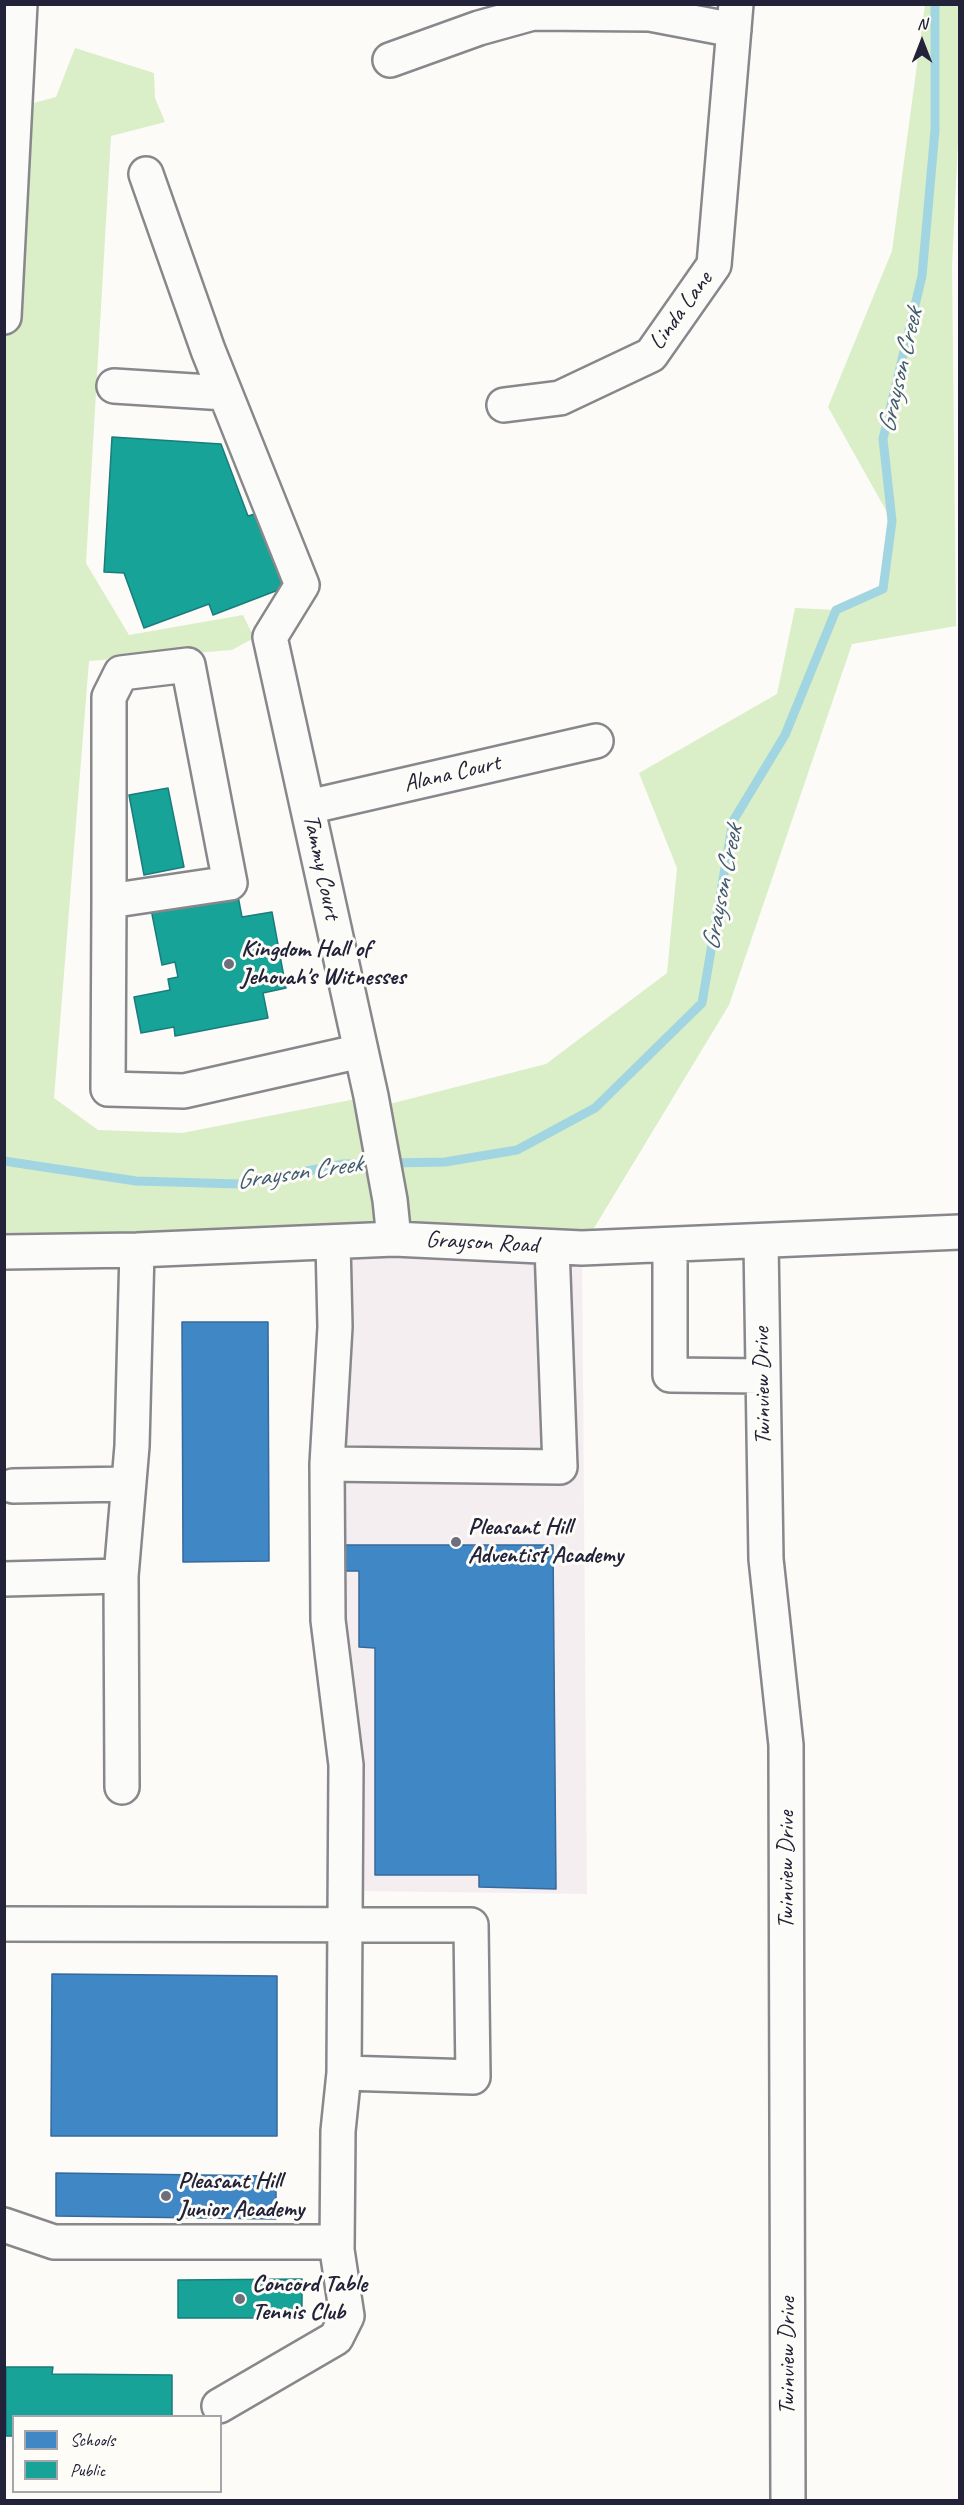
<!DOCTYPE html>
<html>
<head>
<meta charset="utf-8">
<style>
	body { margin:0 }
	#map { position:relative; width:964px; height:2505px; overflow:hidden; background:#fcfbf8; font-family:Caveat,sans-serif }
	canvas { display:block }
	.frame { position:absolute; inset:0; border:6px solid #22223b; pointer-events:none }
	.legend { position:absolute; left:12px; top:2415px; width:210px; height:78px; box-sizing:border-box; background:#fdfcf7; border:2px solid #a5a5ac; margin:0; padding:8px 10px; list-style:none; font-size:18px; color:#22223b }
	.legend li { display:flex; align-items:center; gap:12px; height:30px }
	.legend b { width:30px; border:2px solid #a5a5ac }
	.north { position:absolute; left:892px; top:12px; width:60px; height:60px; -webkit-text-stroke:4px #fdfcf7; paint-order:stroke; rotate:0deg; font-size:16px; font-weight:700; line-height:24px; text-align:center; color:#22223b }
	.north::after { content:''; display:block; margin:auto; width:21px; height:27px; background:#22223b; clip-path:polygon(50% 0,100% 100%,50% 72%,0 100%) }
</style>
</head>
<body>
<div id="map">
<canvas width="964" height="2505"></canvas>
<div class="frame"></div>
<ul class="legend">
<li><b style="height:16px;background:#3f88c5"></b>Schools</li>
<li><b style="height:16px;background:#17a398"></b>Public</li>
</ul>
<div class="north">N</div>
</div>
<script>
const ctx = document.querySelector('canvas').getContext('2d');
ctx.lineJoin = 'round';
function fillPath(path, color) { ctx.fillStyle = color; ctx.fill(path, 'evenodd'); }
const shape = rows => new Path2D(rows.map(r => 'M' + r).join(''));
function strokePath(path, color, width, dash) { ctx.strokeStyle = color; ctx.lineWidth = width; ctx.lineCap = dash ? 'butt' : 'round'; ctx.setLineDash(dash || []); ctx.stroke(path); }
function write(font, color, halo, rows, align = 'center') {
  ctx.font = font + ' Caveat,sans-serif'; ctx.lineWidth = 6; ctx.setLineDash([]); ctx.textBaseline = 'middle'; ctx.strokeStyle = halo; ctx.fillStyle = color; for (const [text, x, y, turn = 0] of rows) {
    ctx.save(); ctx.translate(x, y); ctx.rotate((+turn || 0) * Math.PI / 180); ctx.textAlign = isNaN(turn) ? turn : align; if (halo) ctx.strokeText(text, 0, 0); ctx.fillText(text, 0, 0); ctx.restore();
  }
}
fillPath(shape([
	[333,1242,582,1248,587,1894,363,1891,345,1878]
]), '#f5eef1');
fillPath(shape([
	[925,5,959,5,959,119,952,266,956,626,852,644,729,1005,582,1248,5,1252,4,317,15,108,56,97,75,48,154,73,155,98,165,122,111,136,86,563,129,635,243,615,254,638,232,650,89,661,54,1098,98,1130,182,1133,371,1096,374,1108,546,1064,667,973,677,868,639,773,777,694,795,608,836,610,883,589,892,521,828,407,892,251]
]), '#daeec7');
const schools = shape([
	[182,1322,268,1322,269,1561,183,1562,182,1322],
	[341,1545,553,1545,556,1889,479,1887,479,1875,375,1875,375,1648,359,1647,359,1571,341,1571,341,1545],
	[52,1974,277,1976,277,2136,51,2136,52,1974],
	[56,2173,276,2176,276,2219,56,2216,56,2173]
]);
fillPath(schools, '#3f88c5');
strokePath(schools, '#36699c', 1.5);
const public = shape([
	[112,437,221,444,248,516,258,513,286,587,213,615,209,604,144,628,124,573,104,572,112,437],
	[168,788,184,867,144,875,129,795,168,788],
	[237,891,242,917,272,912,286,988,263,993,268,1018,175,1036,174,1027,141,1033,134,997,170,990,168,979,178,977,175,962,162,965,151,909,237,891],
	[302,2279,302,2318,178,2318,178,2280,302,2279],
	[6,2367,53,2367,52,2374,172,2375,172,2416,14,2416,14,2436,6,2436,6,2367]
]);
fillPath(public, '#17a398');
strokePath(public, '#1a7c7c', 1.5);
strokePath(shape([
	[4,1161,136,1181,240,1184,343,1164,376,1163],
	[390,1163,445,1162,517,1150,595,1108,702,1003,733,821,785,735,836,610,883,589,892,521,883,439,922,276,935,130,935,4]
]), '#a1d5e2', 9);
const minor = shape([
	[390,60,479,28,533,13,650,14,734,30],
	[146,174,208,350,302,585,270,637,371,1096,390,1200,394,1239],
	[114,386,225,393],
	[504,405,560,398,651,355,714,265,736,4],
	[308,807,596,741],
	[109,901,230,883,188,665,121,673,109,697,109,901,108,1089,184,1091,361,1051],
	[761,1242,766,1559,786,1745,788,2500],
	[670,1245,670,1375,763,1376],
	[4,1252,137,1250,394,1239,582,1248,960,1232],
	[327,1464,560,1467,552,1247],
	[13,1486,128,1484],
	[121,1576,122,1787],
	[4,1579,121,1576,132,1446,137,1250],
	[4,1924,471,1925,473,2077,344,2073],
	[4,2225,54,2242,337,2242],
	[219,2406,336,2338,347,2316,337,2250,338,2131,344,2073,346,1765,328,1620,327,1464,335,1327,333,1242]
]);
const major = shape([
	[4,317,20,4]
]);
strokePath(minor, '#88888c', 38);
strokePath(major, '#88888c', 38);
strokePath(minor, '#fbfbf9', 33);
strokePath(major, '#fbfbf9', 33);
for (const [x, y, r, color] of [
	[229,964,6,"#6e6e7d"],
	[456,1542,6,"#6e6e7d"],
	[166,2196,6,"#6e6e7d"],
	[240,2299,6,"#6e6e7d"]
]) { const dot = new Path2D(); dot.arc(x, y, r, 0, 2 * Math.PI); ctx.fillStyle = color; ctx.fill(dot); strokePath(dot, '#fdfcf7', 2); }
write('24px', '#22223b', '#fdfcf7', [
	["Linda Lane",681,311,-54],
	["Alana Court",452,774,-13],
	["Tammy Court",321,867,78],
	["Grayson Road",482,1243,3],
	["Twinview Drive",763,1386,-91],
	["Twinview Drive",787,1870,-90],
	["Twinview Drive",788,2356,-90]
]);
write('bold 24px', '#22223b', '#fdfcf7', [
	["Kingdom Hall of",241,950],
	["Jehovah's Witnesses",241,978],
	["Pleasant Hill",468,1528],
	["Adventist Academy",468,1556],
	["Pleasant Hill",178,2182],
	["Junior Academy",178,2210],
	["Concord Table",252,2285],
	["Tennis Club",252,2313]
], 'left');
write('italic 26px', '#415b72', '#fdfcf7', [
	["Grayson Creek",901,371,-77],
	["Grayson Creek",723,888,-79],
	["Grayson Creek",299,1173,-8]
]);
</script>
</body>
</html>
